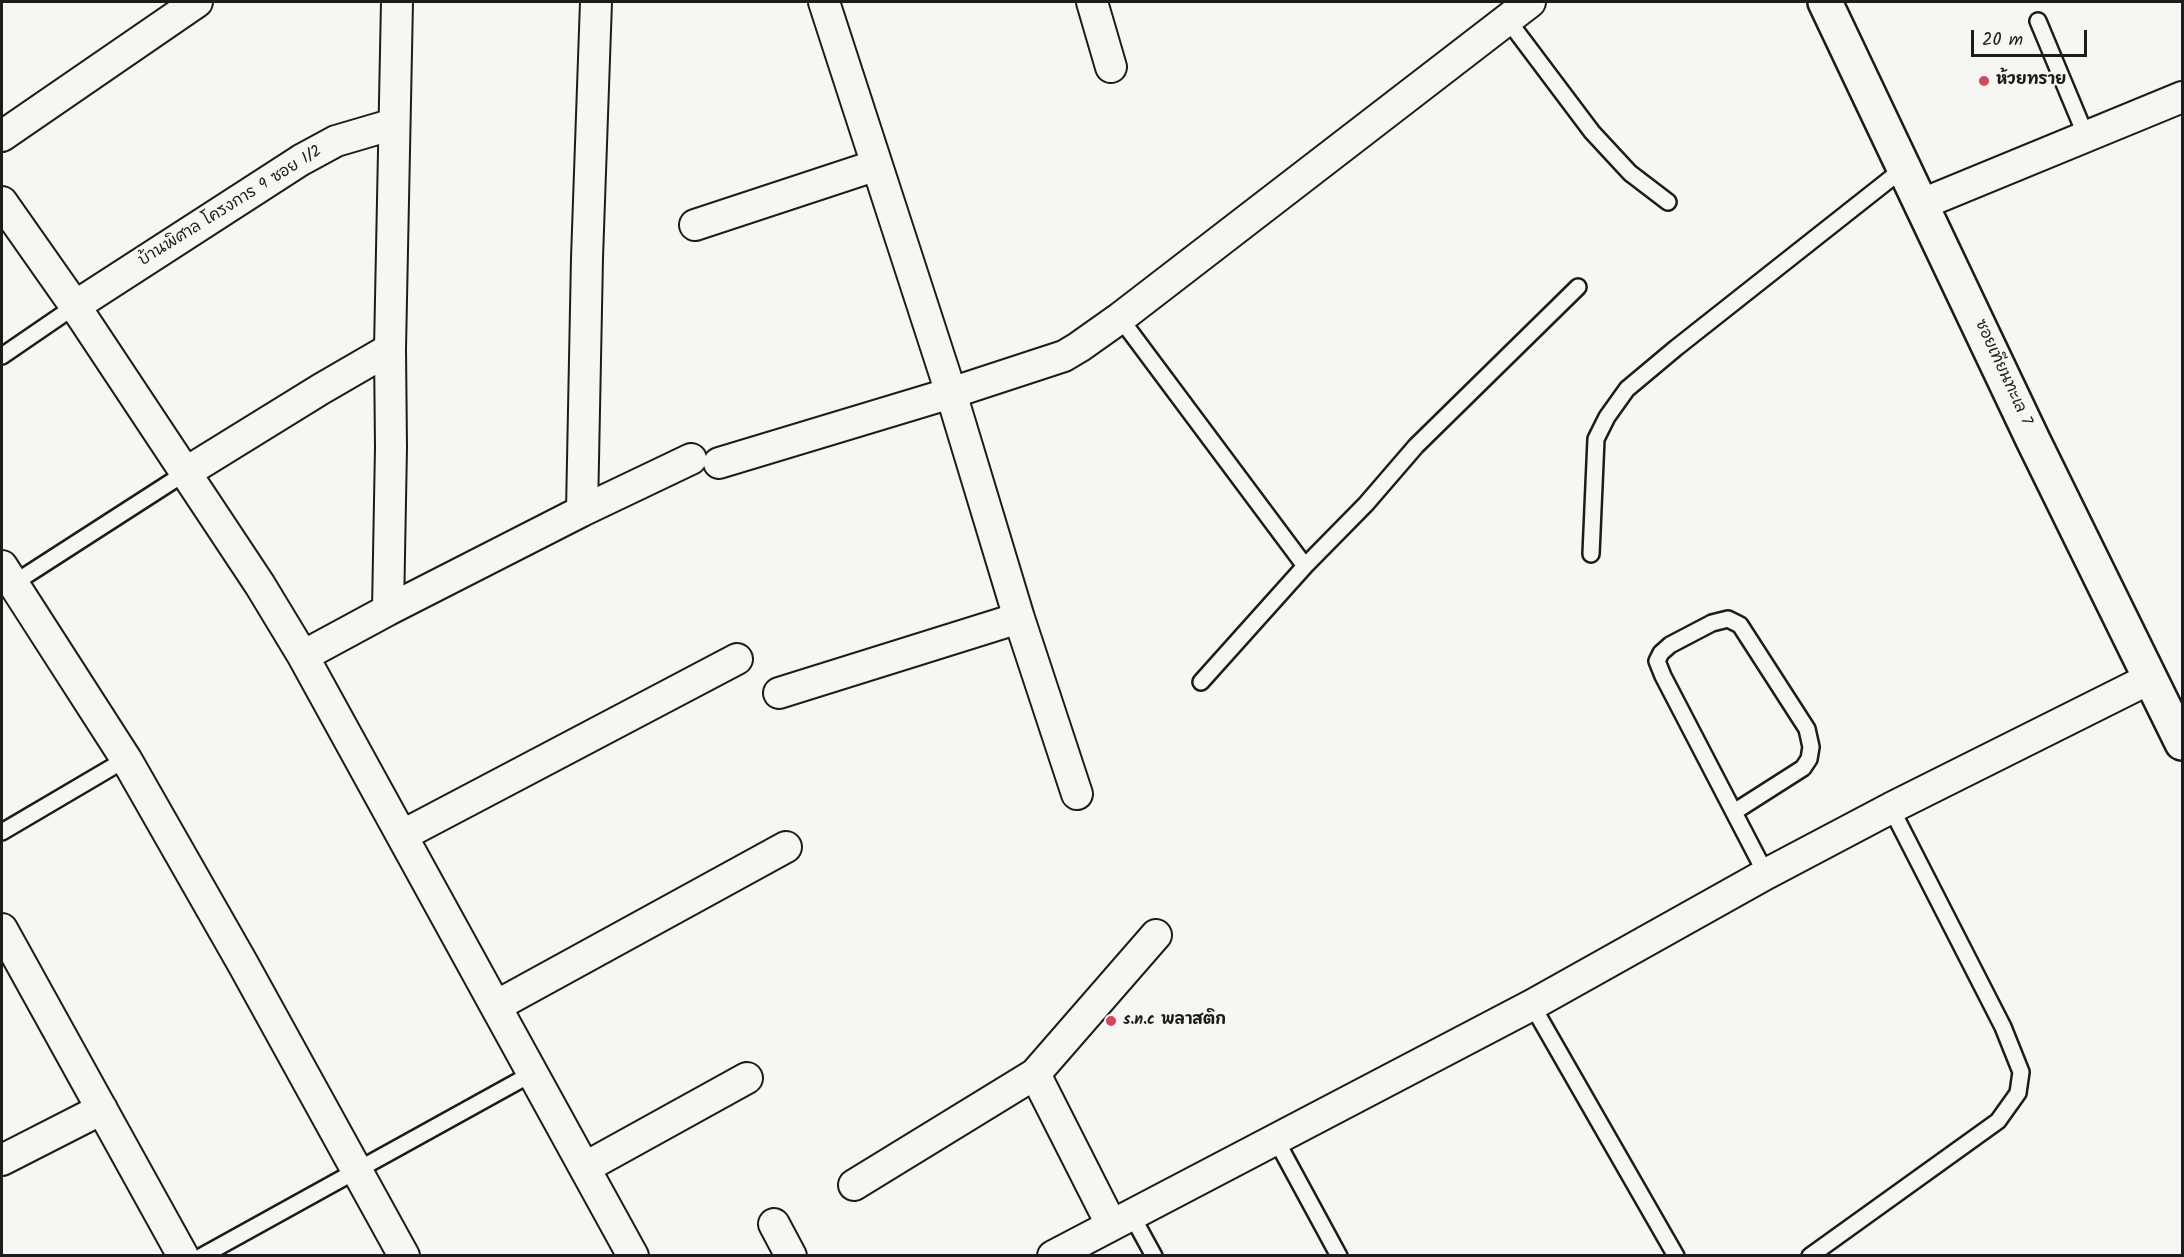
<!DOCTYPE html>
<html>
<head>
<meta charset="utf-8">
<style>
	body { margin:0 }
	#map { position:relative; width:2184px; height:1257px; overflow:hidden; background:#f6f6f2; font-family:Kalam,sans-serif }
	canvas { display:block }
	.frame { position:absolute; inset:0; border:3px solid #1c1c1c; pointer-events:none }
	.scale { position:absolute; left:1971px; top:30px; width:116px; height:27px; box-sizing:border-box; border:3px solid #1c1c1c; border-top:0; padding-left:8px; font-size:18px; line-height:21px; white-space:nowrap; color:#1c1c1c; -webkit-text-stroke:4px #f6f6f2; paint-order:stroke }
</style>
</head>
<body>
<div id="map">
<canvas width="2184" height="1257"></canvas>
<div class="frame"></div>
<div class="scale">20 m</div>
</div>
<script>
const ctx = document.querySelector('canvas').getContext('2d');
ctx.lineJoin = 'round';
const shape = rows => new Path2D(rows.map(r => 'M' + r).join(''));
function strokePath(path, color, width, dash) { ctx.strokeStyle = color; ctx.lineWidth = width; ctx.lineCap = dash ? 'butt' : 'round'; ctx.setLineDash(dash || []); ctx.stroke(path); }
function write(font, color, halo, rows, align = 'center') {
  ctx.font = font + ' Kalam,"Playpen Sans Thai",sans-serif'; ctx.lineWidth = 5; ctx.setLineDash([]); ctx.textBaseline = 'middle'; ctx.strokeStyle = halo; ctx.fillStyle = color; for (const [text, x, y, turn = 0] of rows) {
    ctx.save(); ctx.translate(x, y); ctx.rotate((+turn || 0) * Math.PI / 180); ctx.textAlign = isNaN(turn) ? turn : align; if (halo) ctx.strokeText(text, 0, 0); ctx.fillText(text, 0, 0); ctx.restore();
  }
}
const lane = shape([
	[1507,19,1592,132,1630,173,1668,202],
	[2038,21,2086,136],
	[1120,318,1305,566],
	[2,356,75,306],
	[1591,554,1596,439,1607,417,1627,389,1676,348,1904,168],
	[8,587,185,473],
	[1201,682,1305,566,1366,504,1416,446,1578,287],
	[1734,812,1803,768,1809,759,1811,747,1807,729,1740,625,1728,619,1712,623,1670,645,1661,653,1657,661,1663,676,1766,874],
	[2,832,126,759],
	[1532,1005,1676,1256],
	[1275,1138,1339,1256],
	[1131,1214,1154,1256],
	[202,1256,533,1073],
	[1810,1256,1998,1121,2018,1093,2021,1072,2003,1027,1891,808]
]);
const street = shape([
	[824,2,951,393,1019,618,1077,794],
	[1092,2,1111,67],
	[2,136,197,2],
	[2,202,75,306,260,585,303,656,633,1256],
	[1922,204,2182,97],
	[695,225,877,165],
	[75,306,301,160,336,141,394,124],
	[719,463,951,393,1064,356,1079,347,1120,318,1530,2],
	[185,473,321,389,390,349],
	[582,511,587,258,596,2],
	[2,566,126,759,243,964,404,1256],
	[388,610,391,447,390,349,397,2],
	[303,656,388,610,582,511,691,459],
	[779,693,1019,618],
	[403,835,737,659],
	[2,929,183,1256],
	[496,1006,786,847],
	[1035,1074,1111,1224],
	[2,1160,102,1109],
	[586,1167,747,1078],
	[854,1185,1035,1074,1156,935],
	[774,1224,791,1256],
	[1053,1256,1532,1005,1766,874,1891,808,2151,678]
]);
const secondary = shape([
	[1825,2,2033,440,2182,743]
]);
strokePath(lane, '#1c1c1c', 20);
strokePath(street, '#1c1c1c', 34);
strokePath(secondary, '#1c1c1c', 38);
strokePath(lane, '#f6f6f2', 15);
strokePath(street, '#f6f6f2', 30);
strokePath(secondary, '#f6f6f2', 33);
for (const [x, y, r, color] of [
	[1984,81,6,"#d1495b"],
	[1111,1021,6,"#d1495b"]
]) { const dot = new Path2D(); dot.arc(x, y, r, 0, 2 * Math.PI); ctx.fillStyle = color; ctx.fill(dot); strokePath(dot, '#f6f6f2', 2); }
write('bold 16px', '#1c1c1c', '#f6f6f2', [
	["ห้วยทราย",1996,81],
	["s.n.c พลาสติก",1123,1021]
], 'left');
write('16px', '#1c1c1c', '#f6f6f2', [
	["บ้านพิศาล โครงการ 9 ซอย 1/2",231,207,-32],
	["ซอยเทียนทะเล 7",2002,373,65]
]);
</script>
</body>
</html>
